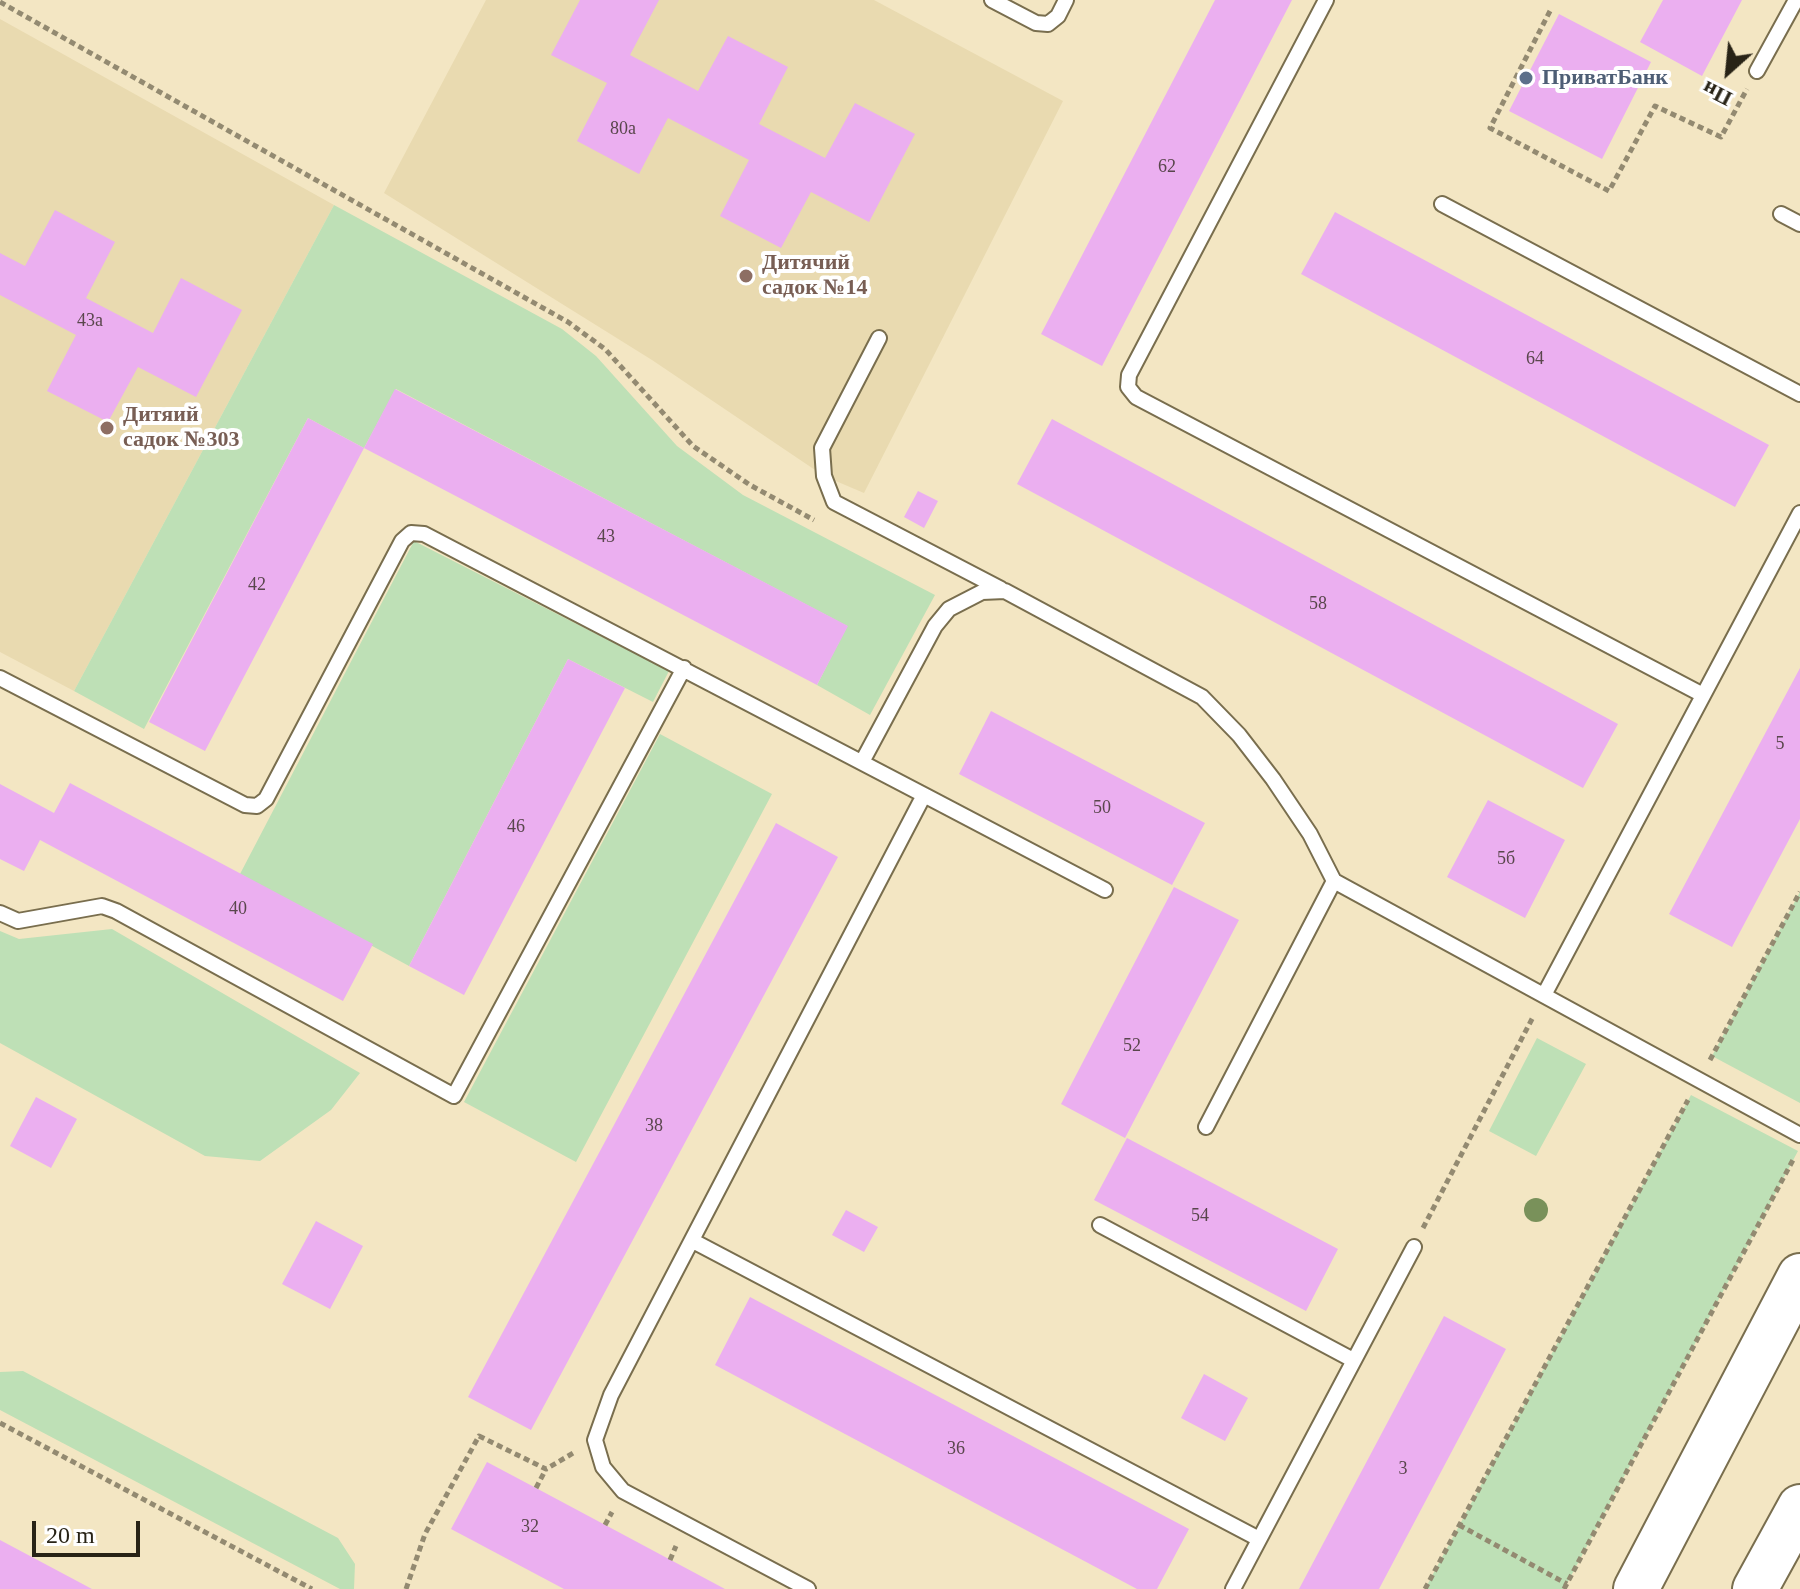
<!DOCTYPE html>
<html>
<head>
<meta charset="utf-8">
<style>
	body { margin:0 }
	#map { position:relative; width:1800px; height:1589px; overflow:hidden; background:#f3e6c3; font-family:Georgia,serif }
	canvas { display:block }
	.north { position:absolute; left:1688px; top:32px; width:80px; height:80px; -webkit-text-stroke:6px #fff; paint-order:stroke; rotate:207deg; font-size:22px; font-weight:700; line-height:32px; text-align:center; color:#282316 }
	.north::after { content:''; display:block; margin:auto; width:28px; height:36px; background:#282316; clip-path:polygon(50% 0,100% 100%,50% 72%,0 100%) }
	.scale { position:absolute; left:32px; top:1521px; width:108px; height:36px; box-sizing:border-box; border:4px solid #282316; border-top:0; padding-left:10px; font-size:24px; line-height:28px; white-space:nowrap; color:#282316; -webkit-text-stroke:6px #fff; paint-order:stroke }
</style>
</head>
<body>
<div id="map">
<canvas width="1800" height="1589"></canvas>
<div class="north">Пн</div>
<div class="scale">20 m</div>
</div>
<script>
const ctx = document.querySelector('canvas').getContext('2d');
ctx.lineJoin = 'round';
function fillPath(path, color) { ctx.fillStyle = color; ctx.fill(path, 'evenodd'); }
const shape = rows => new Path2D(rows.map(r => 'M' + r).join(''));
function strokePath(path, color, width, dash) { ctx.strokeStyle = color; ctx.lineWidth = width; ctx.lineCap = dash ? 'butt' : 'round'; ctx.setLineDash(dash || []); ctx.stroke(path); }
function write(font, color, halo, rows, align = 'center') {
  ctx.font = font + ' Georgia,serif'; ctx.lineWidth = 8; ctx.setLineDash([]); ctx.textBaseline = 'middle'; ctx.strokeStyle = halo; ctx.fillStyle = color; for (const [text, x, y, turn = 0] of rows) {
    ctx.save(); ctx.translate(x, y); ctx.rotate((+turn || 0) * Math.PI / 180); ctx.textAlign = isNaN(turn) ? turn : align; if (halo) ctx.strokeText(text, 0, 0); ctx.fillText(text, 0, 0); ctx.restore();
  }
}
fillPath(shape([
	[486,0,874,0,1063,101,864,493,824,476,652,360,384,193],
	[0,19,334,205,74,691,0,652]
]), '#e9dab0');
fillPath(shape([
	[334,205,562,329,596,356,677,446,743,495,935,595,870,715,817,685,847,626,396,389,364,448,308,418,144,729,74,691],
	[414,541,669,671,653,702,568,659,409,966,240,874],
	[660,734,772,794,576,1162,464,1102],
	[1800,892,1800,1103,1712,1056],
	[112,929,360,1073,331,1110,260,1161,205,1156,0,1043,0,931,19,939],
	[1537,1038,1586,1064,1536,1156,1489,1131],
	[1691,1095,1798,1151,1564,1589,1425,1589],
	[23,1371,338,1538,355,1564,354,1589,340,1589,0,1410,0,1372]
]), '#bee0b6');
fillPath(shape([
	[580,0,659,0,630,55,698,91,728,36,788,67,759,124,825,158,855,103,915,134,869,222,811,192,781,248,720,216,749,160,668,118,639,174,577,141,607,83,551,55],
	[1215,0,1292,0,1102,366,1041,334],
	[1663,0,1742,0,1702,76,1640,42],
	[1559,14,1651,62,1602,159,1509,111],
	[55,210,115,242,86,298,153,333,181,278,242,310,196,397,138,367,108,422,47,391,76,335,0,295,0,253,25,266],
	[1335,212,1769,445,1735,507,1301,274],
	[395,389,848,626,817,685,364,448],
	[308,418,364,448,205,751,149,722],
	[1052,419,1618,724,1583,788,1017,484],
	[918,491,938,501,924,528,904,517],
	[568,659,625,688,464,995,409,966],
	[1800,668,1800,819,1732,947,1669,914],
	[991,711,1205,823,1172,885,959,774],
	[70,783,373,944,343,1001,40,840,24,871,0,859,0,784,54,813],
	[1488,800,1565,840,1525,918,1447,877],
	[776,823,838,857,531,1430,468,1397],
	[1174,887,1239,920,1125,1138,1061,1104],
	[36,1097,77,1119,51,1168,10,1146],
	[1127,1138,1338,1249,1306,1311,1094,1200],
	[846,1210,878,1227,864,1252,832,1235],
	[316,1221,363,1246,330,1309,282,1284],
	[750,1297,1189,1529,1157,1589,1137,1589,715,1365],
	[1444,1316,1506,1349,1379,1589,1299,1589],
	[1204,1374,1248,1398,1225,1441,1181,1418],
	[487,1462,536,1488,725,1589,564,1589,451,1529],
	[0,1540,92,1589,0,1589]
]), '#ebaff0');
const service = shape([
	[992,0,1036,23,1048,24,1058,16,1066,0],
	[1326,0,1129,375,1128,387,1136,397,1703,695],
	[1757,71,1796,0],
	[1442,204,1800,394],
	[1781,214,1800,224],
	[879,338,822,448,824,476,834,502,1001,589],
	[0,678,245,805,257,806,266,799,402,541,411,533,424,534,924,795,611,1395,595,1440,603,1467,623,1491,808,1589],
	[862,762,935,626,949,609,982,592,1005,591,1202,697,1239,735,1273,779,1310,834,1334,881,1800,1135],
	[924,795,1105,890],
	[0,913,18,921,102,906,116,911,454,1096,684,668],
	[1544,995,1800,513],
	[1206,1127,1334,881],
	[1100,1225,1353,1360],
	[693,1241,1259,1539],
	[1233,1589,1414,1247]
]);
const primary = shape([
	[1636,1589,1800,1276],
	[1755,1589,1800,1507]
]);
strokePath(service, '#796e4e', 18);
strokePath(primary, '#796e4e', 48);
strokePath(shape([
	[0,2,568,322,605,349,693,446,750,485,814,520],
	[1550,11,1490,128,1609,191,1655,106,1721,137,1747,89],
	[1710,1060,1800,892],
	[1423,1228,1533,1017],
	[0,1423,312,1589],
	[536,1488,546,1469],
	[605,1525,612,1512],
	[1459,1525,1567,1584],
	[670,1560,676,1546],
	[406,1589,425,1534,479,1436,546,1469,575,1452],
	[1425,1589,1688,1100],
	[1564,1589,1794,1158]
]), '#938a71', 5, [6, 4]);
strokePath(service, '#fff', 14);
strokePath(primary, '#fff', 44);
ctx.fillStyle = '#79915a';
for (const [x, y] of [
	[1536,1210]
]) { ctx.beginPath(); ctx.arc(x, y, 12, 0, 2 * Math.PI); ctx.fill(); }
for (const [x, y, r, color] of [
	[1526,78,8,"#5c6f8a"],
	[746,276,8,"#8d6e63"],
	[107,428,8,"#8d6e63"]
]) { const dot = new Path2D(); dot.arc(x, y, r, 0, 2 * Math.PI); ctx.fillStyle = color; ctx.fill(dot); strokePath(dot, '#fff', 3); }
write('18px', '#59464c', null, [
	["80а",623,129],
	["62",1167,167],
	["43а",90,321],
	["64",1535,359],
	["43",606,537],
	["42",257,585],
	["58",1318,604],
	["5",1780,744],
	["50",1102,808],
	["46",516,827],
	["5б",1506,859],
	["40",238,909],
	["52",1132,1046],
	["38",654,1126],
	["54",1200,1216],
	["36",956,1449],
	["3",1403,1469],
	["32",530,1527]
]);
write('bold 22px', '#4e5e75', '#fff', [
	["ПриватБанк",1542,78]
], 'left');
write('bold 22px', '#785e54', '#fff', [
	["Дитячий",762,263],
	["садок №14",762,288],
	["Дитяий",123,415],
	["садок №303",123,440]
], 'left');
</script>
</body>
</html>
